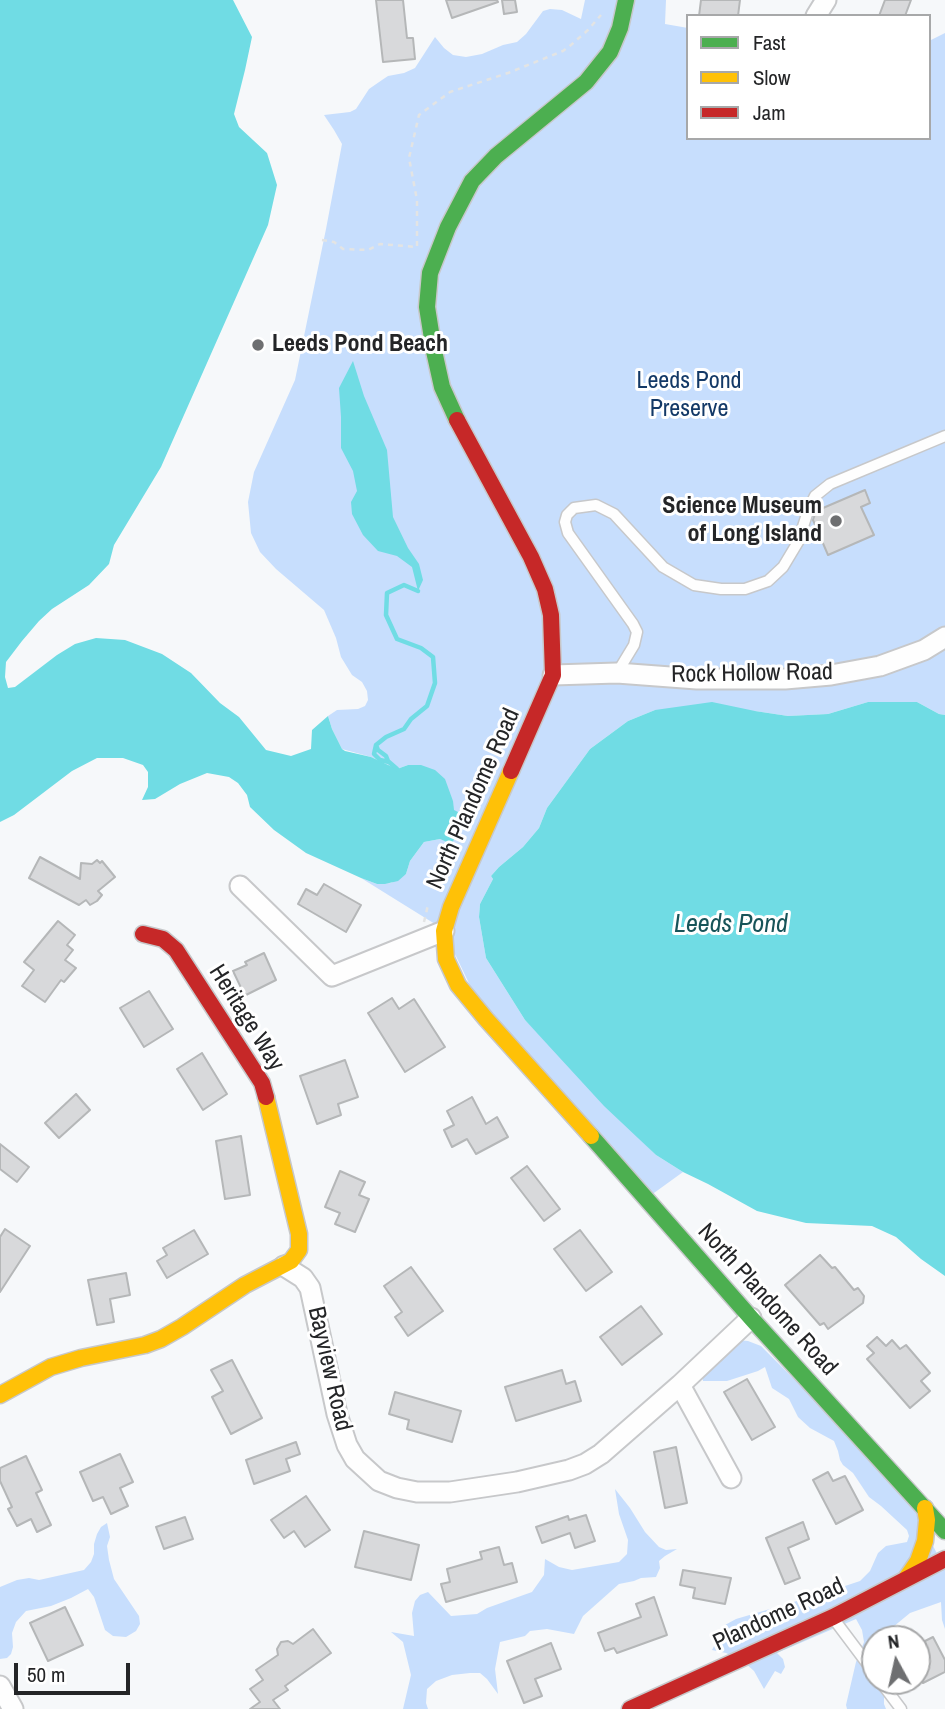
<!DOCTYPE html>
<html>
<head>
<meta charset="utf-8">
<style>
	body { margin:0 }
	#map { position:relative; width:945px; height:1709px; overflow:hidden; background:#f6f8fa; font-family:"Archivo Narrow",sans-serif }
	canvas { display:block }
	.legend { position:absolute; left:686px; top:14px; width:245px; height:126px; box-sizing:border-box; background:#fff; border:2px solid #a7a8a9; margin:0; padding:9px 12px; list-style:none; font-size:21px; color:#242527 }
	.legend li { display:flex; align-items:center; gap:14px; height:35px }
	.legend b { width:35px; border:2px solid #a7a8a9 }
	.north { position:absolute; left:861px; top:1625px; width:70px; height:70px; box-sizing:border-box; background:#fff; border:2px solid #a7a8a9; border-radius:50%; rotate:352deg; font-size:19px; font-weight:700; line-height:28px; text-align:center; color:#242527 }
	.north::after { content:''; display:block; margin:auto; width:24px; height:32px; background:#6e6f71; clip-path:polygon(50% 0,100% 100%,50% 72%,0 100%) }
	.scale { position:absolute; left:14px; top:1663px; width:116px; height:32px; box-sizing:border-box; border:4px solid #242527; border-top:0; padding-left:9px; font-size:21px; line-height:24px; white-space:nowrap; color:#242527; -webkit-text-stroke:5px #fff; paint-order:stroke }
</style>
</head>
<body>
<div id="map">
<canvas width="945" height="1709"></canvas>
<ul class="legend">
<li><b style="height:9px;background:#4caf50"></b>Fast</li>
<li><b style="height:9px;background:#ffc107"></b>Slow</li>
<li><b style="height:9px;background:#c62828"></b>Jam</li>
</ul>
<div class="north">N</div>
<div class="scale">50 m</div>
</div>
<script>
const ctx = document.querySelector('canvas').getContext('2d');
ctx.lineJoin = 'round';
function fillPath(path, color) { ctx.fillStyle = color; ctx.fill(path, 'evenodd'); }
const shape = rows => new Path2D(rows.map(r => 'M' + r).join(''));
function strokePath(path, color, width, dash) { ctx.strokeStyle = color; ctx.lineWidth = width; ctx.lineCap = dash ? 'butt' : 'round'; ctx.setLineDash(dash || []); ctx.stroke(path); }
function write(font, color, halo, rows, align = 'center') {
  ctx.font = font + ' "Archivo Narrow",sans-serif'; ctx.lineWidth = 6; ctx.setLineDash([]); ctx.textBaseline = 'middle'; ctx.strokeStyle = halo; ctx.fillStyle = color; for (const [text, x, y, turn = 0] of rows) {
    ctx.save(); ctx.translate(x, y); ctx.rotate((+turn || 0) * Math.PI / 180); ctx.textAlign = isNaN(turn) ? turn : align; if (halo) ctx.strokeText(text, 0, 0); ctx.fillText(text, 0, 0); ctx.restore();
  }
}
fillPath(shape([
	[585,0,666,0,665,24,688,28,688,138,929,138,929,41,945,33,945,715,939,714,917,702,868,702,828,714,788,716,755,711,655,710,628,721,590,749,547,808,539,828,523,847,499,867,491,876,493,879,480,904,479,917,486,958,525,1020,656,1155,683,1172,647,1198,486,1019,443,929,361,878,377,884,391,883,406,874,410,861,424,842,440,839,451,843,453,801,408,765,397,769,371,757,342,749,332,729,328,716,337,710,358,709,365,706,368,700,367,691,362,682,352,675,341,657,336,638,324,610,276,569,260,552,251,533,248,502,254,472,295,380,326,229,342,144,334,130,324,115,350,112,356,109,369,89,382,80,388,76,404,73,415,68,435,37,444,48,453,55,466,57,482,54,503,45,517,42,526,34,543,11,550,9,562,10,581,19],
	[738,1340,748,1341,761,1346,903,1488,945,1569,945,1629,942,1620,941,1602,910,1613,893,1627,887,1639,875,1639,875,1681,888,1681,884,1697,884,1704,886,1709,847,1709,846,1705,856,1662,864,1642,862,1630,856,1619,777,1653,783,1659,785,1667,781,1674,775,1671,764,1689,754,1671,745,1663,726,1653,712,1650,725,1625,736,1619,797,1601,819,1591,842,1587,860,1581,870,1571,878,1553,886,1546,907,1542,909,1536,907,1530,881,1506,869,1497,853,1473,843,1465,840,1460,838,1451,834,1441,810,1428,798,1417,789,1399,772,1388,765,1367,758,1371,727,1381,703,1381,702,1374],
	[615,1489,630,1508,645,1532,659,1547,666,1550,677,1549,665,1556,659,1561,660,1568,656,1577,641,1578,634,1581,619,1584,583,1616,574,1634,547,1629,530,1631,525,1636,500,1642,495,1669,498,1694,487,1679,480,1673,470,1673,452,1675,436,1681,427,1689,426,1703,428,1709,403,1709,411,1675,403,1642,391,1632,414,1636,412,1613,415,1601,420,1595,428,1592,451,1616,477,1614,487,1608,532,1592,544,1575,545,1559,559,1567,572,1570,619,1562,627,1554,628,1540,619,1514],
	[107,1523,110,1537,107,1546,109,1560,114,1579,139,1616,140,1624,136,1631,126,1637,113,1636,105,1630,94,1597,88,1589,71,1598,51,1606,26,1611,16,1622,12,1633,13,1647,11,1654,7,1658,0,1659,0,1587,17,1580,29,1578,39,1580,84,1570,91,1562,94,1554,94,1544,97,1534,101,1527]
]), '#c7defd');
fillPath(shape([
	[0,0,233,0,252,37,245,70,234,114,239,127,267,153,277,185,268,225,161,467,114,545,109,564,89,585,52,609,39,621,22,641,6,662,5,677,8,688,15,687,57,655,75,644,96,638,125,640,162,654,191,673,220,703,239,717,266,750,291,756,311,749,312,730,328,716,332,729,342,749,345,751,371,757,397,769,408,765,421,765,435,770,445,779,453,801,454,810,462,814,457,824,458,834,451,844,440,839,424,842,410,861,406,874,398,881,385,884,377,884,361,878,306,853,274,830,250,807,247,795,238,783,229,777,207,773,180,784,155,799,142,800,148,787,148,772,143,765,123,758,97,758,72,771,14,815,0,822],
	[353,361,364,396,387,450,393,517,408,548,419,564,423,580,418,591,412,567,397,556,378,551,363,535,352,514,351,502,357,491,353,471,341,448,341,417,339,388],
	[712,702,755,711,788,716,828,714,868,702,917,702,939,714,945,715,945,1276,921,1259,896,1237,872,1226,806,1223,757,1211,708,1184,683,1172,656,1155,604,1106,525,1020,486,958,479,917,480,904,493,879,491,876,499,867,523,847,539,828,547,808,590,749,628,721,655,710]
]), '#70dce4');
strokePath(shape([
	[376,745,378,750,386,756,388,761],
	[397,769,389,762,380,760,374,754,376,745,386,737,404,729,411,719,427,706,435,683,433,657,421,648,397,639,386,615,387,593,404,585,418,591]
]), '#70dce4', 4.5);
const building = shape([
	[376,0,403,0,407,38,413,38,415,59,383,62,376,0],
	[446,0,497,0,498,2,452,18,446,0],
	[502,0,515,0,517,12,504,14,502,0],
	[701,0,740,0,738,16,699,16,701,0],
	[885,0,911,0,905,16,879,16,885,0],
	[865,490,870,503,861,507,874,535,828,555,813,520,816,511,865,490],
	[40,857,80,879,81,863,92,864,97,860,100,863,102,861,115,877,98,891,102,895,97,901,90,905,86,900,79,905,29,878,40,857],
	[324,884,361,905,346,932,298,904,306,889,317,895,324,884],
	[58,921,75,935,67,945,73,950,65,960,76,968,64,982,61,980,45,1002,22,986,34,970,24,962,58,921],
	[264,953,276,980,246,995,244,994,233,971,247,965,245,962,264,953],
	[149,991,173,1029,144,1047,120,1008,149,991],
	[392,998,399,1009,414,999,445,1047,405,1072,368,1013,392,998],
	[202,1053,227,1094,203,1110,177,1069,202,1053],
	[345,1060,358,1097,338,1104,341,1115,317,1124,300,1076,345,1060],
	[76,1094,90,1110,59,1138,45,1123,76,1094],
	[472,1097,486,1124,497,1117,508,1137,476,1154,467,1139,452,1147,444,1130,454,1125,447,1111,472,1097],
	[241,1136,250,1195,225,1199,216,1141,241,1136],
	[0,1144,29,1167,17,1182,0,1169,0,1144],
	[527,1166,560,1209,544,1221,511,1178,527,1166],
	[340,1171,365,1182,359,1195,369,1199,355,1232,335,1224,340,1213,325,1207,340,1171],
	[5,1229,30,1246,0,1292,0,1237,5,1229],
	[194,1230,208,1254,167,1278,157,1261,167,1255,163,1248,194,1230],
	[580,1230,612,1272,586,1291,554,1249,580,1230],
	[820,1255,832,1268,835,1267,854,1290,858,1288,864,1296,863,1303,828,1329,824,1323,820,1325,785,1285,820,1255],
	[411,1267,443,1311,408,1336,395,1317,402,1312,384,1286,411,1267],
	[126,1273,130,1295,110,1299,114,1322,97,1325,88,1280,126,1273],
	[641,1306,662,1334,622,1365,600,1337,641,1306],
	[877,1337,886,1346,892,1340,900,1349,906,1345,930,1373,921,1381,930,1391,910,1408,867,1359,874,1353,867,1346,877,1337],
	[232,1360,262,1418,231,1434,212,1397,223,1391,211,1370,232,1360],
	[562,1370,566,1384,575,1381,581,1401,516,1421,505,1387,562,1370],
	[747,1379,775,1427,752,1440,724,1392,747,1379],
	[395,1392,461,1411,452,1442,407,1429,409,1420,389,1414,395,1392],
	[296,1442,300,1454,286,1459,290,1471,254,1484,246,1460,296,1442],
	[676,1447,687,1503,665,1508,654,1452,676,1447],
	[120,1454,133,1482,120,1488,128,1506,111,1514,103,1497,93,1501,80,1472,120,1454],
	[26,1456,42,1490,36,1493,51,1525,37,1532,31,1519,17,1526,8,1509,12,1507,0,1481,0,1468,26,1456],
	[828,1472,833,1481,845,1476,863,1510,836,1524,813,1480,828,1472],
	[306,1496,330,1530,305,1547,294,1531,284,1538,271,1520,306,1496],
	[586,1515,595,1541,575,1548,570,1533,542,1543,536,1527,568,1516,569,1520,586,1515],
	[185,1517,193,1539,164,1549,156,1527,185,1517],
	[803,1522,809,1539,788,1548,800,1578,785,1584,766,1538,803,1522],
	[364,1531,419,1545,411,1580,355,1567,364,1531],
	[499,1547,504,1565,512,1563,517,1582,446,1602,441,1584,450,1582,447,1569,482,1559,480,1552,499,1547],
	[683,1570,731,1578,725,1604,693,1598,695,1588,680,1585,683,1570],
	[654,1597,667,1635,617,1653,614,1648,605,1651,598,1633,641,1617,636,1604,654,1597],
	[65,1607,83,1645,48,1661,30,1623,65,1607],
	[313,1629,331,1653,285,1686,288,1690,273,1700,280,1709,250,1709,260,1702,250,1689,263,1680,256,1670,278,1655,277,1649,281,1642,288,1641,293,1644,313,1629],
	[933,1637,945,1660,945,1672,923,1683,917,1670,917,1645,933,1637],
	[551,1643,561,1669,535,1679,542,1696,524,1703,507,1661,551,1643]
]);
fillPath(building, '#d8d9db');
strokePath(building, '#b5b7b8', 2);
const lane = shape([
	[617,673,634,645,637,632,633,624,568,533,565,522,567,515,574,508,596,505,614,514,663,567,694,585,721,589,745,589,768,581,783,567,798,542,809,508,815,496,830,484,945,436],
	[833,1618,875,1674],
	[880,1681,901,1709]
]);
const street = shape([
	[816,16,826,0],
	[553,675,617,673,697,679,785,679,831,675,880,666,924,650,945,637],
	[240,886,332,976,444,931],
	[284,1266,303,1278,310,1288,337,1414,347,1445,355,1459,379,1481,397,1488,417,1492,450,1492,517,1482,569,1470,585,1464,601,1454,680,1385,751,1318],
	[680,1385,731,1478],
	[0,1686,13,1709]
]);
const fast = shape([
	[457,420,442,387,434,351,427,307,430,273,448,227,472,181,496,156,586,82,610,52,620,28,626,0],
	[591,1136,751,1318,945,1531]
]);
const slow = shape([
	[511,771,451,907,444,931,446,959,458,985,486,1019,591,1136],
	[0,1395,51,1367,81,1358,145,1345,161,1339,182,1327,245,1285,291,1261,299,1250,299,1234,266,1097],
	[907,1577,918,1561,925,1541,927,1520,925,1508]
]);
const jam = shape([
	[457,420,531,557,545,589,551,615,553,675,511,771],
	[143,934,163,939,176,950,262,1083,266,1097],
	[630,1709,833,1617,945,1559]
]);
strokePath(lane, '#c7c8ca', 13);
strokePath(street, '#c7c8ca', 23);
strokePath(fast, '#c7c8ca', 19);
strokePath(slow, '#c7c8ca', 19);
strokePath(jam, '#c7c8ca', 19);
strokePath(shape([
	[322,240,334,242,343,249,368,250,380,244,417,247],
	[417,246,417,200,409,158,419,115,450,92,508,73,563,51,571,45,588,30,601,15],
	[424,922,428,905]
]), '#e3e4e4', 2.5, [5, 5]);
strokePath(lane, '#fefefe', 10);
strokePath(street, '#fefefe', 19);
strokePath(fast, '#4caf50', 16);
strokePath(slow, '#ffc107', 16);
strokePath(jam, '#c62828', 16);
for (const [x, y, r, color] of [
	[258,345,7,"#6e6f71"],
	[836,521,7,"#6e6f71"]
]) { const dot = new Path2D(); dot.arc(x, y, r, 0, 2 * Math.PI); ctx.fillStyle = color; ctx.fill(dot); strokePath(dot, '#fff', 2.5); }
write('bold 24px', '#242527', '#fff', [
	["Leeds Pond Beach",272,345],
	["Science Museum",822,507,"right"],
	["of Long Island",822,535,"right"]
], 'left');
write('24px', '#133967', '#fff', [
	["Leeds Pond",689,382],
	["Preserve",689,410]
]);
write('24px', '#242527', '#fff', [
	["Rock Hollow Road",752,674,-1],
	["North Plandome Road",474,799,-66],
	["Heritage Way",246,1018,58],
	["North Plandome Road",767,1300,48],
	["Bayview Road",329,1369,77],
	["Plandome Road",779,1615,-25]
]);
write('italic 26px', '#175459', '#fff', [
	["Leeds Pond",731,925]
]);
</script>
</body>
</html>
